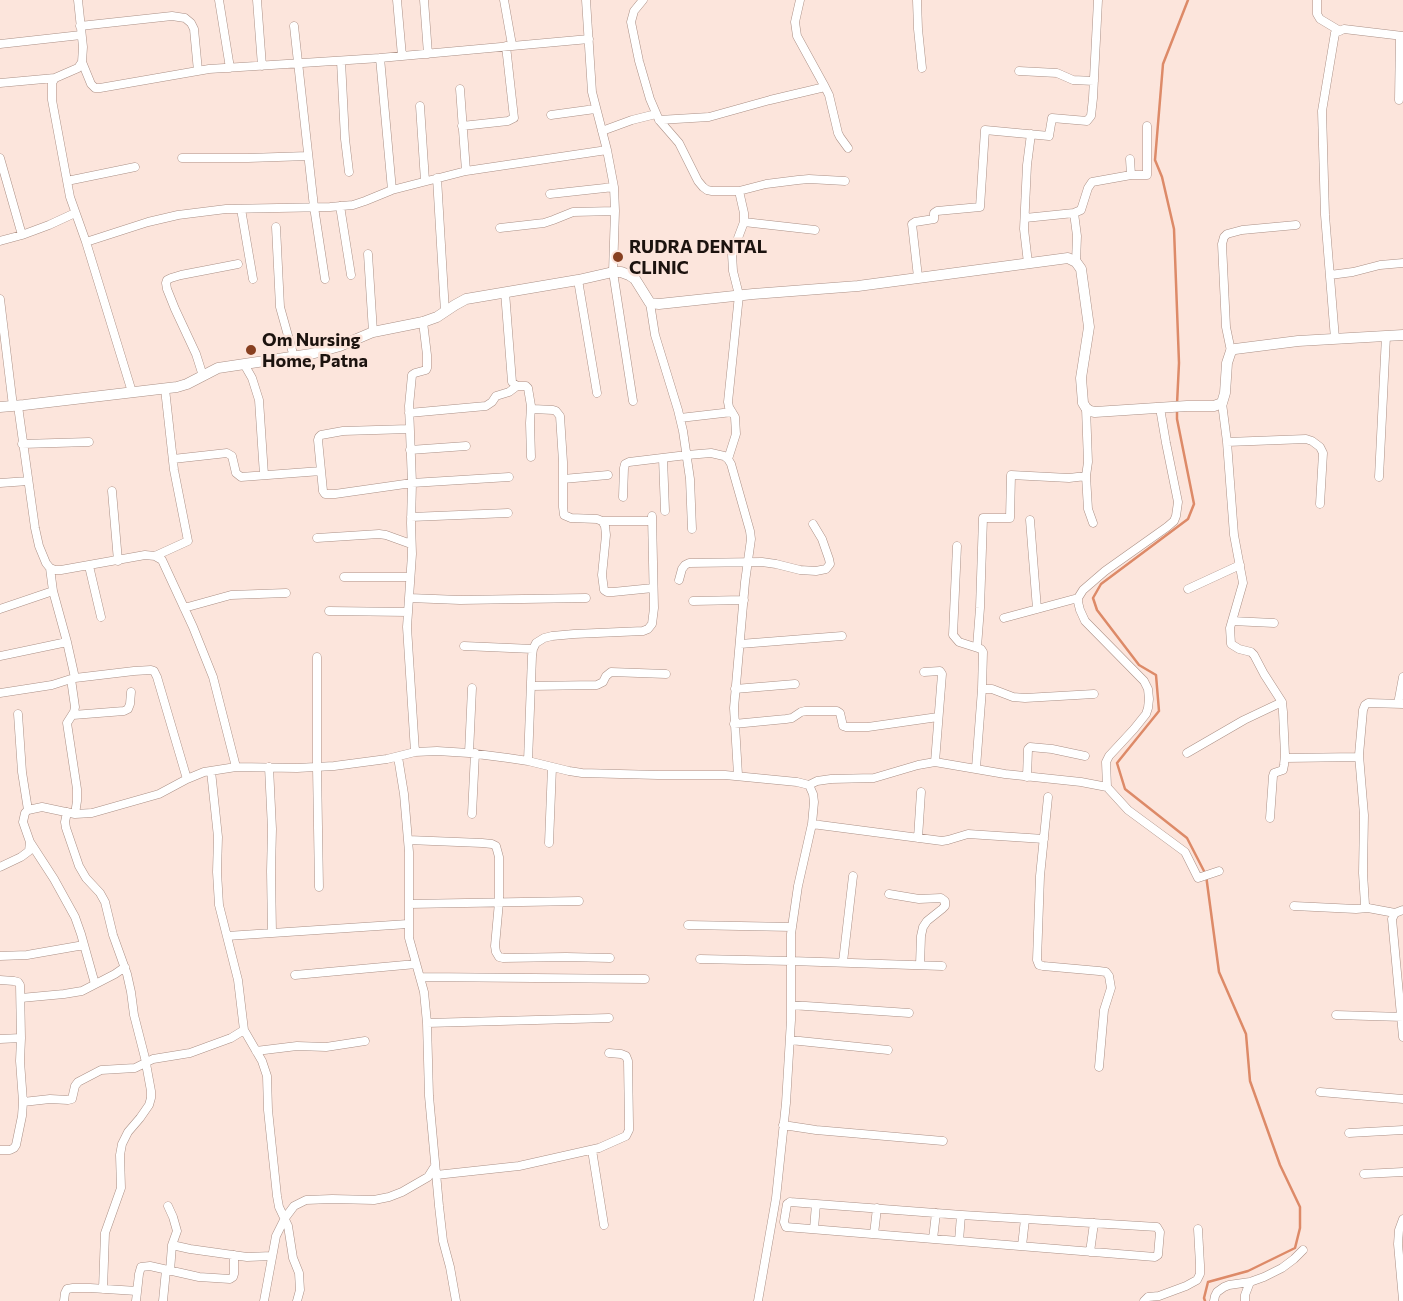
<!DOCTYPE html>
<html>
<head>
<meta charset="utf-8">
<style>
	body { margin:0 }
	canvas { display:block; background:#fce5dc }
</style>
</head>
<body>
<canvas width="1403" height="1301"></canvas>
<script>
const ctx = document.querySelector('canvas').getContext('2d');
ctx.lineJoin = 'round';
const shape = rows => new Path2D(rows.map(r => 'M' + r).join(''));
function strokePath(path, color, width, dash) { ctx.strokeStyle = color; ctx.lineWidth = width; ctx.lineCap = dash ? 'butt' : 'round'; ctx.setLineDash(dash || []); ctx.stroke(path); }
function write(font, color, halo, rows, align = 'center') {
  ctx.font = font + ' Commissioner,sans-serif'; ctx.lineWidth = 5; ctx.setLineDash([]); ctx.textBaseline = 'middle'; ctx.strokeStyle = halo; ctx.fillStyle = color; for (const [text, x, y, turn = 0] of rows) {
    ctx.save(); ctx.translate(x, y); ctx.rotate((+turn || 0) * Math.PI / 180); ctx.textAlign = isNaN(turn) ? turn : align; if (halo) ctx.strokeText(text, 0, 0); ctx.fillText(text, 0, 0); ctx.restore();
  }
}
strokePath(shape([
	[1177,404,1179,363,1174,229,1162,177,1155,160,1163,64,1188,0],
	[1177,409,1177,419,1194,504,1188,519,1101,584,1093,598,1097,610,1139,665,1156,675,1159,711,1117,763,1125,789,1187,838,1206,875,1219,972,1246,1034,1250,1081,1280,1165,1300,1207,1300,1228,1295,1248,1248,1271,1208,1282,1204,1298,1205,1301]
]), '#dd8a68', 2.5);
const minor = shape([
	[78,0,83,47,82,62,78,68,55,78,52,83,52,100,70,197,86,242,132,392],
	[219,0,230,68],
	[257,0,262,66],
	[397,0,402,56],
	[424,0,428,54],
	[504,0,512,45],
	[586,0,592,92,607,150,614,187,615,211,613,272,633,401],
	[643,0,634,11,631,22,639,61,650,99,659,120,679,143,698,181,703,187,707,190,712,191,739,191,766,184,798,180,809,179,845,181],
	[800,0,795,22,797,36,825,87,829,95,838,133,840,137,848,148],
	[917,0,918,29,922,68],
	[1317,0,1317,14,1320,19,1340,31],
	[80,26,172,16,185,18,191,23,194,29,198,71],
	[294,26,314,207,325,279],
	[0,44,81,35],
	[380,58,392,190],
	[341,61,345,139,349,172],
	[82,62,91,84,95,88,100,88,209,69,380,58,589,39],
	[1019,71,1057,73,1073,80,1094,81],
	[0,83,55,78],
	[460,89,466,171],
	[1399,100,1400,36],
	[420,106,425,181],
	[551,115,595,109],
	[659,120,709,117,770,100,825,87],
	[462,126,508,121,514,118,506,46],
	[602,131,632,120,656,114],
	[0,158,22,235],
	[182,158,248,158,308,156],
	[1131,175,1147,175,1147,126],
	[437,178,445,312],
	[67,181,135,167],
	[550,194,614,187],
	[340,206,351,275],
	[241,209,253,279],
	[1074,213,1077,236,1076,262],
	[1025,218,1074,213,1081,210,1088,188,1092,182,1131,175,1130,159],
	[744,222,815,230],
	[276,227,280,307,294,357],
	[500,228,544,223,553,220,573,212,615,211],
	[0,241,22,235,49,225,75,213],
	[86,242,148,222,178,215,226,209,330,207,353,205,365,201,392,190,466,171,607,150],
	[368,254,373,332],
	[1028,263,1024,229,1027,165,1031,134],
	[1330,275,1353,272,1380,265,1403,263],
	[918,277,912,224,915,222,934,219,934,213,937,211,980,207,985,130,1049,136,1052,118,1087,121,1091,116,1093,98,1098,0],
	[578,280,597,393],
	[505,292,512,382,517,386,526,386,528,388,531,406,533,409,553,410,556,411,560,416,563,462,563,507,564,515,571,518,597,519,602,521,605,526,606,535,602,575,604,590,607,592,613,592,653,588],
	[0,299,13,406],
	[650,303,655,335,678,410,683,431,690,479,692,529],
	[1335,339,1325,215,1322,111,1335,33,1344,29,1403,36],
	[1231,351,1226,327,1222,244,1224,237,1227,234,1242,230,1296,225],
	[244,364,252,378,259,400,264,475],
	[203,376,196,354,175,309,167,289,166,283,167,280,171,278,181,275,238,264],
	[1222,403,1227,442,1234,535,1243,583,1230,628,1231,644,1239,649,1251,652,1254,655,1264,674,1282,702,1283,712,1285,755,1284,765,1283,770,1274,773,1273,776,1270,818],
	[18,406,35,528,39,546,46,563,50,568,55,570,61,570,145,555,155,556,162,560,193,627,213,677,236,767],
	[1086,408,1088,462,1086,476,1088,509,1093,523],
	[409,413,486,406,492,402,496,396,509,392,517,386],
	[680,418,732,412],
	[409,429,343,431,321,435,319,437,318,440,323,491,325,494,335,494,412,483,509,477],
	[1227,442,1306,439,1312,441,1320,447,1323,453,1320,504],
	[22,444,89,442],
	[410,450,466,446],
	[531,457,530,423,531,406],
	[663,458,665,511],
	[173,459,227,453,232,456,236,473,241,477,321,471],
	[728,459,736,434,735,417,729,407,728,402,739,295,733,271,732,254,744,222,744,213,739,191],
	[1379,477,1386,336],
	[563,479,608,475],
	[0,483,28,481],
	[112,491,118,561],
	[623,497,624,468,625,464,629,462,687,455,711,453,724,456,728,459,731,464,750,531,751,539,745,582,734,708,738,775],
	[411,517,508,513],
	[1030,520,1037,609],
	[602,521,652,521],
	[317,538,379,534,386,535,411,544],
	[957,546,953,635,959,642,981,649,983,652,982,689,976,768],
	[155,556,188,541,174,470,165,389],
	[89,566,101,617],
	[50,568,53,591,67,642,75,678,134,671,151,670,154,671,157,677,187,779],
	[344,577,410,577],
	[679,580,682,569,685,565,689,563,762,562,776,564,800,570,816,571,826,569,830,564,829,559,822,539,813,524],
	[1188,589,1240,565],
	[409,598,460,600,586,598],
	[693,601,744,600],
	[184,608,231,595,286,593],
	[0,609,53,591],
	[329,611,408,612],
	[1004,618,1078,598],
	[1232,621,1274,623],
	[740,644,842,636],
	[464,646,533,649],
	[977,647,980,608,983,518,1010,518,1011,475,1069,478,1086,476],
	[0,656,67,642],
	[317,657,317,767,319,887],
	[924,672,940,671,942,674,935,762],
	[71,679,75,707,74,712,67,723,77,789,77,801,75,814],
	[531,686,597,685,603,682,606,676,611,672,666,674],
	[735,689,795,684],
	[982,689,992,689,1013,697,1025,698,1094,694],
	[0,693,52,685,74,678],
	[1398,704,1403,677],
	[18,714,22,772,28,810],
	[73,715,124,711,128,709,130,704,131,692],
	[734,724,786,719,792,718,801,712,805,711,837,711,840,713,843,726,846,727,868,727,938,717],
	[415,752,407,627,412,554,411,523,412,483,409,406,412,375,415,373,426,370,427,368,427,355,423,322],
	[469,753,472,688],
	[1187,753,1244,720,1282,702],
	[398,757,404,794,409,852,409,938,424,992,427,1023,429,1096,439,1206,443,1241,450,1267,456,1301],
	[1285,758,1359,757],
	[528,761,532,656,533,649,536,643,544,638,552,636,574,634,643,631,648,629,652,624,654,608,652,516],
	[269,767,272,829,271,871,272,933],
	[211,771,218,837,217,872,219,905,238,980,244,1030,262,1061,267,1076,268,1110,277,1196,279,1207,288,1226,293,1258,299,1273,300,1290,297,1301],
	[1027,777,1028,749,1030,747,1052,749,1085,756],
	[809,785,817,781,831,779,874,778,918,765,935,762,1005,774,1081,782,1107,787,1128,810,1185,852,1198,878,1219,871],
	[1107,787,1106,762,1109,756,1134,729,1146,714,1148,708,1149,699,1148,689,1144,681,1085,621,1080,610,1078,602,1078,598,1083,590,1105,571,1167,527,1174,521,1176,516,1178,502,1166,443,1160,408],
	[1048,797,1040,876,1037,960,1039,965,1043,966,1099,971,1106,972,1109,976,1111,988,1104,1010,1099,1067],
	[67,812,65,822,66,828,79,866,86,878,100,893,105,902,113,935,127,974,131,992,134,1015,145,1058,151,1091,151,1098,149,1105,140,1118,128,1132,122,1144,120,1155,121,1188,105,1233,103,1289],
	[472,814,475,753],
	[812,824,942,841,948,840,968,834,1044,839],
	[918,838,921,792],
	[408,840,482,843,492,844,496,846,499,857,499,902,495,946,496,952,499,957,503,958,566,957,610,958],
	[30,842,54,879,75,917,81,934,95,984],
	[549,843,552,767],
	[0,867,21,857,29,851,30,842,23,822,25,813,28,810,42,807,75,814,92,813,159,794,187,779,204,772,236,767,297,768,334,766,387,759,415,752,437,751,469,753,508,758,528,761,569,771,582,773,658,775,725,775,797,782,809,785,813,794,814,802,812,824,798,886,791,934,791,1020,786,1103,776,1198,758,1301],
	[889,894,919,899,941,898,945,901,945,906,942,909,927,921,923,927,921,936,920,965],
	[409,904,579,901],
	[1294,906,1356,909,1368,908],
	[1403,910,1395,913,1392,919,1403,1037],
	[1395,913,1368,908,1365,905,1363,873,1364,815,1359,755,1363,710,1365,705,1368,703,1403,704],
	[688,925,792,927],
	[227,936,408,924],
	[0,956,27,955,84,945],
	[700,959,791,961,942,966],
	[843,962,853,876],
	[295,975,416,964],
	[421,977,645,979],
	[0,980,14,981,18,982,20,985,21,1038,20,1061,23,1102,22,1116,16,1145,14,1148,10,1150,0,1150],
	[21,998,64,994,82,991,115,974,125,967],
	[791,1005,909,1013],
	[1336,1015,1403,1017],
	[427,1023,609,1018],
	[0,1039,21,1038],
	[790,1040,888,1050],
	[256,1051,297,1046,326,1047,365,1041],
	[1320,1092,1403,1099],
	[23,1102,50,1099,68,1100,72,1099,75,1086,78,1082,101,1070,135,1068,153,1059,190,1053,231,1038,244,1030],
	[783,1125,816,1130,943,1141],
	[1349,1133,1403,1130],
	[592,1150,604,1225],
	[1364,1174,1403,1172],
	[436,1175,519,1166,599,1148,626,1136,629,1130,629,1124,628,1061,626,1056,621,1054,609,1053],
	[790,1202,962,1215,1157,1227,1160,1232,1158,1255,1155,1257,786,1227,784,1222,787,1204,790,1202],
	[168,1206,173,1217,177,1231,172,1245,170,1271],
	[1403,1219,1399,1230,1398,1244,1403,1300],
	[814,1229,816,1204],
	[874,1234,877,1208],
	[933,1239,936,1213],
	[959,1241,961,1215],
	[172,1245,190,1249,247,1257,272,1256],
	[1022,1246,1025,1219],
	[1090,1252,1094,1223],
	[64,1301,65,1293,67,1289,73,1288,90,1288,137,1291],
	[136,1301,139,1274,141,1267,150,1266,199,1277,230,1279,233,1277,234,1274,234,1255],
	[163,1301,166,1270],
	[264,1301,276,1236,285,1218,294,1206,306,1200,332,1199,374,1200,389,1197,402,1192,428,1177,435,1166],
	[1144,1301,1148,1297,1159,1296,1186,1286,1197,1280,1200,1274,1200,1265,1198,1229],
	[1214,1301,1215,1296,1217,1292,1224,1287,1229,1285,1250,1282,1264,1277,1282,1268,1294,1259,1303,1250],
	[1245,1301,1245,1295,1250,1282]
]);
const tertiary = shape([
	[0,407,24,405,177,387,187,384,218,368,311,354,340,346,373,332,423,322,437,317,455,305,466,299,578,280,613,272,621,272,629,275,635,279,650,303,659,304,753,294,858,286,1068,258,1076,262,1081,269,1089,327,1081,378,1083,403,1086,408,1090,411,1095,412,1187,406,1214,406,1222,403,1225,393,1227,363,1231,351,1235,349,1298,341,1403,335]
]);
strokePath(minor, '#ab9086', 9);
strokePath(tertiary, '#ab9086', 11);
strokePath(minor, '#fff', 8);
strokePath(tertiary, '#fff', 10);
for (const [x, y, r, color] of [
	[618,257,6,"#873f20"],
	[251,350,6,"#873f20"]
]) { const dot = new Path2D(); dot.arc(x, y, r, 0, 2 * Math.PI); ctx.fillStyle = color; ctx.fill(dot); strokePath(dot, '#fce5dc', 2); }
write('bold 18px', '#1c130f', '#fce5dc', [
	["RUDRA DENTAL",629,247],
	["CLINIC",629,268],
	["Om Nursing",262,340],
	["Home, Patna",262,361]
], 'left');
</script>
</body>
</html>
